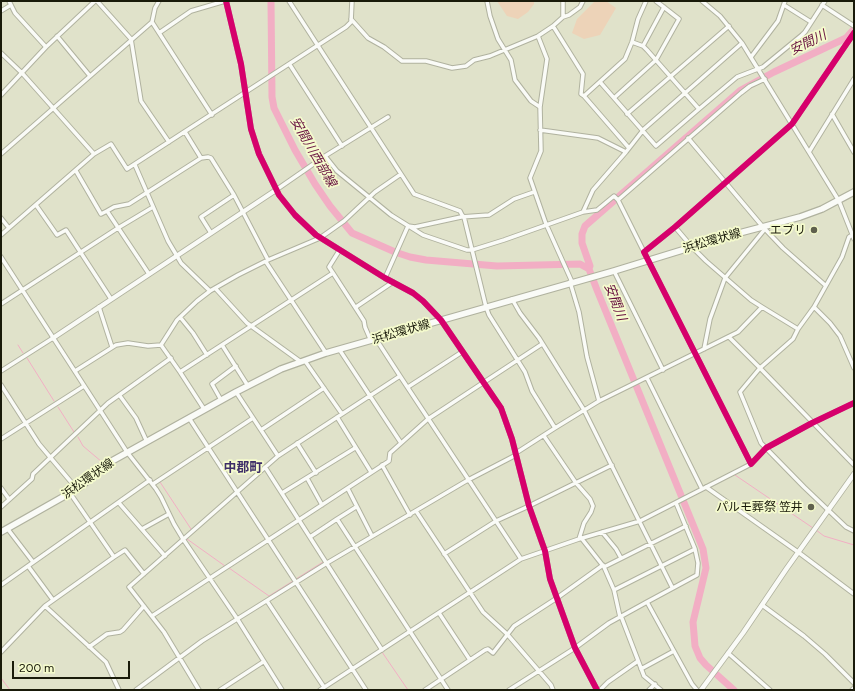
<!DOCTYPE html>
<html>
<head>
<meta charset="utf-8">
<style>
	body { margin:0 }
	#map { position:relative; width:855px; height:691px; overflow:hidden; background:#e0e2ca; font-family:Figtree,sans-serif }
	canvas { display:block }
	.frame { position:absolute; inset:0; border:2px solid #191a0a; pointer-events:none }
	.scale { position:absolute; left:12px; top:661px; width:118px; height:18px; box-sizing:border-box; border:2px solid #191a0a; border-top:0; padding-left:5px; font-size:12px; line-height:14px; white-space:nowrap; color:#191a0a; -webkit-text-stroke:3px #f5fbcd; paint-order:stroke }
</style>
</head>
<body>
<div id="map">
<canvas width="855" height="691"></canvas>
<div class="frame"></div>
<div class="scale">200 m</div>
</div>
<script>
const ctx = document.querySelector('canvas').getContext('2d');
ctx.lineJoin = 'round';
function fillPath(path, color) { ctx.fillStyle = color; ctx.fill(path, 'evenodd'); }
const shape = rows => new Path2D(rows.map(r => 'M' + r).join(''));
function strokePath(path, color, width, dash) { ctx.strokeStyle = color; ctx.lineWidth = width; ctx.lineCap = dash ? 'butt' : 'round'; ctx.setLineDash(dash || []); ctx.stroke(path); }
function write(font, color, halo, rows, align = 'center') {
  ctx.font = font + ' Figtree,"Noto Sans JP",sans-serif'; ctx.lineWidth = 3.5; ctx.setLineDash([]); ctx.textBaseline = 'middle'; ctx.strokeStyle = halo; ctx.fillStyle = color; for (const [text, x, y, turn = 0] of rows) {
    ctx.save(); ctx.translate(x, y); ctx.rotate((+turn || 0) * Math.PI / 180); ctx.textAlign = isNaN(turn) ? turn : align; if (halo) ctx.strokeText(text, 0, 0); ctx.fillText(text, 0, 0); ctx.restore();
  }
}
fillPath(shape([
	[497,1,534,1,534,4,528,12,518,19,507,16],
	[595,1,606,1,616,8,600,35,584,39,572,33,577,19]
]), '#edd3b8');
strokePath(shape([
	[18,345,23,353],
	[27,358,54,401],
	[58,407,74,432],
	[78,437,83,446,102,462],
	[735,475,813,528],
	[160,482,191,529],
	[816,530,824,536,854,545],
	[187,539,225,566],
	[327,567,349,602],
	[229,568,269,596,293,581],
	[296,579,323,562],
	[382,652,408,690],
	[1,678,10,690]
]), '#f2aec4', 1);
strokePath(shape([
	[271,1,272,97,274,108,295,150,315,184,330,206,352,233,395,252,410,257,426,260,497,266,580,264,589,269],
	[734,690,706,665,700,658,695,646,693,622,706,568,703,549,597,290,589,269,590,266,582,243,582,234,585,226,741,90,774,72,846,38,854,29]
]), '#f2aec4', 7);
const minor = shape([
	[9,1,15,13,46,47],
	[97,1,131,39,141,101,169,142],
	[289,1,401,174],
	[487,1,490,16,498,39,511,60,515,80,531,101,540,107],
	[563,1,563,17,553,26,538,36,547,59,540,107,541,151,530,178,546,224,572,282],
	[702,1,720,16,742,43,839,201,854,239],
	[784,5,811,22],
	[822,5,854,26],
	[1,11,11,5],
	[563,17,569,15,580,7,583,1],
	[351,19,368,38,384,47,402,61,426,61,452,68,466,66,474,60,490,56,538,36],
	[152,22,212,115],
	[553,26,583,74,581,94,584,96],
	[159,33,191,11,225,1],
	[854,33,792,124,675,227,644,252,751,464,766,448,812,423,854,403],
	[57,36,90,76],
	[643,46,664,7],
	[1,53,22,73,94,154,111,144,127,169,346,27,351,22,352,1],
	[751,57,778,21,785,1],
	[290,65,342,146],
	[600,82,614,98,656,60,679,19,656,1],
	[1,95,46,47,95,1],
	[614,98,656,146,699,109,647,50,643,46,632,42],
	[699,109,737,77,763,67,802,35,805,32,825,1],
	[627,114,729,26],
	[832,114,854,152],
	[540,130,598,138,626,152,644,129,742,43],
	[185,132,201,158,208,157,211,158,234,195,268,260],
	[688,138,763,227,783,248,825,285],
	[629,148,584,96,625,59,632,42,638,19,646,1],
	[809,152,854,79],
	[1,154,152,22,155,8,159,1],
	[325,156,337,171,391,215,423,235,467,250,472,250,504,240,583,212,597,210,614,196,618,200,644,252],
	[135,165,168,241,177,256,181,263,210,291],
	[76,171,101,214,107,211,149,274],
	[276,190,325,156,388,117],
	[618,200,741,93,750,86,765,79],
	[36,205,57,235,66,230,111,299],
	[107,211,114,207,129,204,201,158],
	[583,212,593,190,626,152],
	[1,218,9,228],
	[211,233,201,217,234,195],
	[1,235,94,154],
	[1,257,127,452,156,489,161,497,174,524,183,539,238,620,282,690],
	[266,262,326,353],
	[614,271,663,370],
	[333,273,329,267,339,251],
	[385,278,408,226,415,227,461,217,489,215,514,199,534,192],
	[570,282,579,312,587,357,599,401],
	[215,288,247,323,301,362],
	[512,299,520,313,539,338,584,410,672,587],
	[1,304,118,228,153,207],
	[99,307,112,347],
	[356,307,393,282],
	[762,307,798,329,814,307,830,323,840,336,854,368],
	[814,307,842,257,849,237,852,235],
	[180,317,193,333,207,355],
	[729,337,760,368,793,339,798,329],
	[161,345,180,372,333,273,364,321,365,327,371,341],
	[222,345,248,386],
	[339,349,401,443],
	[704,349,710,319,725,278,765,229],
	[305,361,342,414],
	[1,371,53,338],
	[75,371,116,345,128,343,148,346,161,345,177,320,197,301,210,291,238,275,268,260,320,238,344,221,375,192,401,174,414,194,460,211,462,215,464,217,486,307,489,315,525,372,532,391,555,428,516,453],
	[180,372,204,409],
	[400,376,521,559],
	[647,378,702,489],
	[1,385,39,444,77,489],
	[408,387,462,352],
	[236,392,278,456],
	[120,396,136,418,147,442],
	[221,400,212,384,236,366],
	[337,417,371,472],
	[189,418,366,690],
	[555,428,599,401,738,332,762,307,751,300,706,261,692,247,675,227],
	[261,430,324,388],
	[544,436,576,483,590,499,593,506,591,512,584,523,579,539],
	[1,439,84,386],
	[297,443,316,473],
	[382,465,410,515],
	[854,465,760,368,740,392,761,443,804,487,846,527,854,531],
	[265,467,382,650],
	[307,478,322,505],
	[153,484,253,418],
	[706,487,798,552,854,594],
	[1,488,9,499],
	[348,489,372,536],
	[70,493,114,557,125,550,144,574],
	[282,493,355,448],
	[119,503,165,556],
	[1,507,32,479,33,474,108,403,171,358],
	[356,507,337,519,448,690],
	[416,511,483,612,507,634,551,685,553,690],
	[7,528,33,562],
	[142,529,169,514],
	[602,532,616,549,621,558],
	[310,537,337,519],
	[582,539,604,567,614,590,620,617],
	[444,554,496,521,529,506,612,465],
	[28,566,53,600],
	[604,567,686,526],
	[1,585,150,480],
	[614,590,695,549],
	[267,601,324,687],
	[647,602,697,575,698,563,695,549,676,503],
	[762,605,804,636,825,654,854,683],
	[45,606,106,662,119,690],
	[439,613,470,660],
	[152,616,389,461,390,453,428,419,542,344],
	[621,616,644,676,661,690],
	[89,647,107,634,120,632,123,630,144,606],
	[1,652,45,606,114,557],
	[728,653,770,690],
	[641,669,674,651],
	[136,690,202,641,327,563,468,480,516,455],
	[199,690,164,632,129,587,278,456,400,376,376,339],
	[220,690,263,662],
	[320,690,521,559,579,539,640,521,751,464],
	[425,690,485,650,488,649,493,653,514,626,557,598,603,565],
	[509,690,575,648,609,623,647,602,692,684,697,690],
	[600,690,608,682,638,661],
	[649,690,655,684],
	[852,690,854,688]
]);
const tertiary = shape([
	[226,1,241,64,251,129,259,154,279,195,295,215,316,235,385,278,413,293,423,301,441,320,501,408,512,439,529,506,545,551,550,579,575,648,597,690],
	[53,338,276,190],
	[701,690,743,633,787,568,854,474]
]);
const primary = shape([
	[1,532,77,489,84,484,103,466,236,392,281,369,326,353,614,271,728,236,800,217,822,209,854,192]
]);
strokePath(minor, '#b0b29f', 5.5);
strokePath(tertiary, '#b0b29f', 6);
strokePath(primary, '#b0b29f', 8);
strokePath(minor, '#fafbf7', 3.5);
strokePath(tertiary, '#fafbf7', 4.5);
strokePath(primary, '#fafbf7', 5.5);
strokePath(shape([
	[226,1,241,64,251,129,259,154,279,195,295,215,316,235,385,278,413,293,423,301,441,320,501,408,512,439,529,506,545,551,550,579,575,648,597,690],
	[854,33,792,124,675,227,644,252,751,464,766,448,812,423,854,403]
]), '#d6006c', 6);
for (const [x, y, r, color] of [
	[814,230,4,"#5f604d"],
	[811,507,4,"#5f604d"]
]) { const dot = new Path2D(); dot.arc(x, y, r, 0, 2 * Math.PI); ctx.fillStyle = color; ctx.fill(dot); strokePath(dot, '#f5fbcd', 1.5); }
write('12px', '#191a0a', '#f5fbcd', [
	["エブリ",806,230],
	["パルモ葬祭 笠井",803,507]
], 'right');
write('12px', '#191a0a', '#f5fbcd', [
	["浜松環状線",712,241,-16],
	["浜松環状線",401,332,-16],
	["浜松環状線",88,479,-35]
]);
write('italic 13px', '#681241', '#f5fbcd', [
	["安間川",808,43,-26],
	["安間川西部線",313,152,60],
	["安間川",615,302,69]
]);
write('bold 13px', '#3d2d68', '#f5fbcd', [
	["中郡町",243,468]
]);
</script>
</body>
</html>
